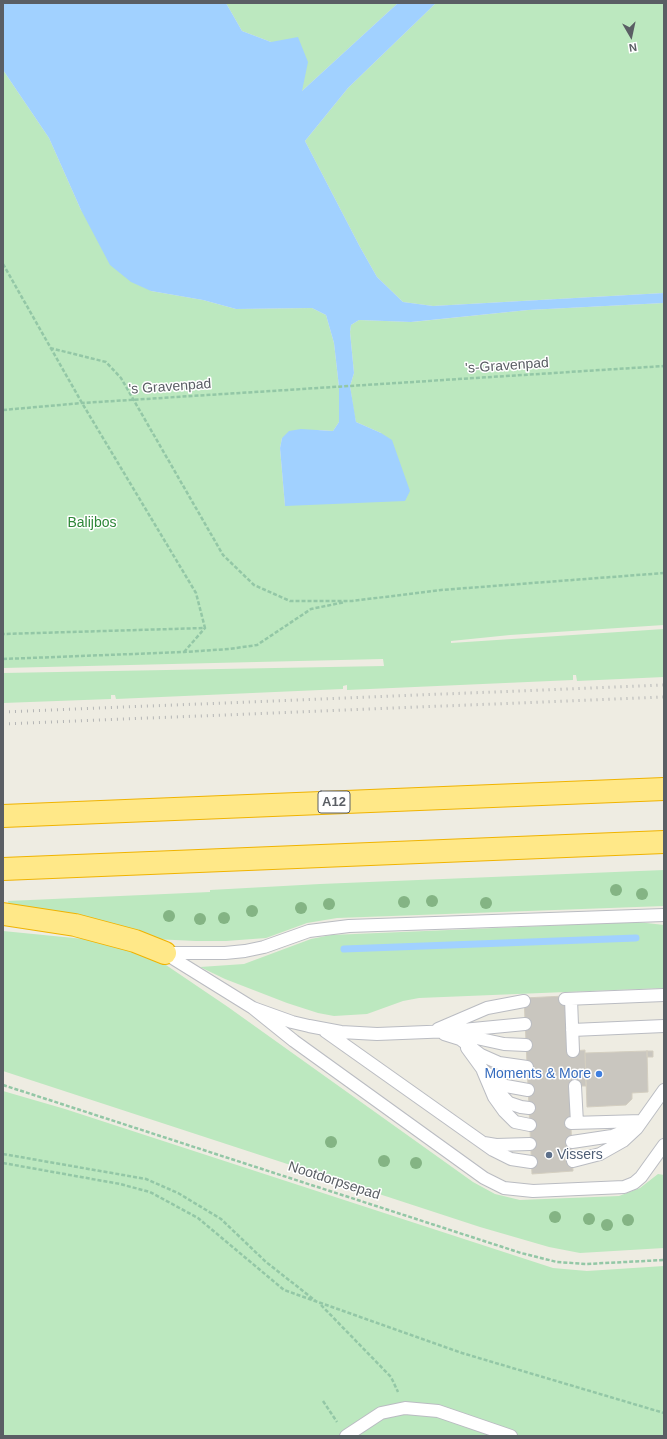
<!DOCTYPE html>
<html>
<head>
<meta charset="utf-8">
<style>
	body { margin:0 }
	#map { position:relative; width:667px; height:1439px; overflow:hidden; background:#eeece2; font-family:Helvetica,sans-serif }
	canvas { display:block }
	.frame { position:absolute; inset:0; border:4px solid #5a5e64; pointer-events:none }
	.north { position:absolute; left:611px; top:16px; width:40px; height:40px; -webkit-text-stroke:3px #fff; paint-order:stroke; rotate:171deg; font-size:11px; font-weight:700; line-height:16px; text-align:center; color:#5a5e64 }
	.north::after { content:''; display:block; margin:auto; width:14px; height:18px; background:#5a5e64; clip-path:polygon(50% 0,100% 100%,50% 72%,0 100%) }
</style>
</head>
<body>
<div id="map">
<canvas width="667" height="1439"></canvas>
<div class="frame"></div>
<div class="north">N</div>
</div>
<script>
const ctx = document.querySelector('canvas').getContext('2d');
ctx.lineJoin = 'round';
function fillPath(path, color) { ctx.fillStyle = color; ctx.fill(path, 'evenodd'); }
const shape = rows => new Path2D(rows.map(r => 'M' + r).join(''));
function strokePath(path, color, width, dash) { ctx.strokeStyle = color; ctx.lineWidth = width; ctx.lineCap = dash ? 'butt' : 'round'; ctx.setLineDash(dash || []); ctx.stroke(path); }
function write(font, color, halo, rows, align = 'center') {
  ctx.font = font + ' Helvetica,sans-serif'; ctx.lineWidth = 3; ctx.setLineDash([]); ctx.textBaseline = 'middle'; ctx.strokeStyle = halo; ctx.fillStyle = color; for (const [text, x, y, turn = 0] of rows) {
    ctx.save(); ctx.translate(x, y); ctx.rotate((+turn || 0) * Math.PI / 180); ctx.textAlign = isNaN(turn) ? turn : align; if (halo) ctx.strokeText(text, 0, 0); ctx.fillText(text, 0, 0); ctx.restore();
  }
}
fillPath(shape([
	[226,3,398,3,302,91,271,42,242,31],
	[436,3,664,3,664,293,433,306,403,302,377,277,360,247,305,141,348,88],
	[3,70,49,138,81,210,151,291,203,300,236,309,312,308,326,315,334,343,339,387,339,422,333,431,320,430,282,438,280,448,285,506,381,433,356,422,354,413,350,386,354,373,350,332,351,325,359,320,412,322,528,310,664,303,664,625,510,635,451,641,451,643,664,629,664,677,577,681,576,675,573,675,573,680,347,690,347,685,343,686,343,689,116,699,115,695,111,695,111,699,3,703,3,673,384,666,383,659,3,668],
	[664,870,664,906,337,918,307,923,266,938,226,941,196,941,153,939,9,905,8,901,210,892,210,890,320,884],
	[638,922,664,925,664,988,419,998,403,1001,367,1014,334,1016,318,1013,287,1003,225,979,200,967,244,964,311,939,331,935],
	[3,931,84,939,116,946,163,963,228,1007,473,1182,495,1194,520,1200,619,1196,640,1188,658,1174,664,1175,664,1248,580,1253,549,1247,480,1227,3,1071],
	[3,1091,65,1109,553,1268,587,1271,664,1266,664,1436,3,1436]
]), '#bce8bf');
fillPath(shape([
	[3,3,226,3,242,31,271,42,298,37,308,62,302,91,398,3,436,3,348,88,305,141,360,247,377,277,403,302,433,306,664,293,664,303,528,310,411,322,359,320,351,325,350,332,354,373,350,386,356,422,381,433,392,440,410,491,405,501,285,506,280,448,282,438,289,431,301,429,333,431,339,422,339,387,334,343,326,315,312,308,236,309,203,300,151,291,131,282,110,265,81,210,49,138,3,70]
]), '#a1d1ff');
strokePath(shape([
	[344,949,636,938]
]), '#a1d1ff', 7);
const building = shape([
	[565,996,573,1051,585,1050,585,1053,586,1086,569,1086,573,1171,532,1174,524,998,565,996],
	[647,1051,648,1092,632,1093,632,1099,626,1105,587,1107,585,1053,647,1051],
	[647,1051,653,1051,653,1057,647,1057,647,1051]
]);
fillPath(building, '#c9c6bf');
strokePath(building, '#d3cec0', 1);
const service = shape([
	[165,953,225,953,245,951,264,947,309,931,349,926,664,915],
	[166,954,253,1008,292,1022,309,1026,341,1032,377,1034,452,1031,525,1024],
	[565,999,664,995],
	[571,999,573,1051],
	[253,1008,294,1041,484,1178,504,1188,533,1191,624,1187,634,1183,641,1177,664,1145],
	[438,1029,487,1008,524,1001],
	[572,1030,664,1026],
	[325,1031,493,1150,511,1159,531,1162],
	[444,1034,460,1039,481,1055,499,1063,527,1067],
	[458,1034,504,1044,526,1045],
	[467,1048,483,1070,497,1082,506,1086,528,1090],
	[483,1071,494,1097,504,1111,515,1122,530,1125],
	[575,1086,577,1123],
	[496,1089,509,1103,521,1107,529,1108],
	[571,1123,642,1121],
	[572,1142,612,1136,632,1128],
	[484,1143,496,1145,530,1144],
	[573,1161,600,1154,623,1141,637,1128,664,1090],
	[346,1436,381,1413,405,1408,438,1411,511,1436]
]);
const motorway = shape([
	[3,816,664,789],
	[3,869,664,842],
	[3,914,75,925,135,941,165,953]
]);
strokePath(service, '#babcc2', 14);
strokePath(motorway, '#f0b300', 24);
strokePath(shape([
	[3,264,82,403,196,593,205,628,3,634],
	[50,348,106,362,121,378,223,555,254,585,290,601,352,601,441,590,664,573],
	[3,410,82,403,664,366],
	[184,652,205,628],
	[3,659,184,652,229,649,257,645,311,609,345,602],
	[3,1085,521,1253,557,1262,586,1264,664,1260],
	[3,1154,146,1179,178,1193,221,1219,266,1262,317,1302],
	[3,1163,120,1184,150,1192,198,1218,284,1290,462,1353,664,1413],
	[321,1305,391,1377,398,1392],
	[323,1401,337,1422]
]), '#93c7a6', 2.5, [4, 2]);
strokePath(service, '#fff', 12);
strokePath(motorway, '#ffe888', 22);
strokePath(shape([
	[3,712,664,685],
	[3,724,664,697]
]), '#b4b5b5', 3, [1, 5]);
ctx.fillStyle = '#84b484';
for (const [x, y] of [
	[616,890],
	[642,894],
	[432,901],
	[404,902],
	[486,903],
	[329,904],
	[301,908],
	[252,911],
	[169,916],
	[224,918],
	[200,919],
	[331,1142],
	[384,1161],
	[416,1163],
	[555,1217],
	[589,1219],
	[628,1220],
	[607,1225]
]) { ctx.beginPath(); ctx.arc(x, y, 6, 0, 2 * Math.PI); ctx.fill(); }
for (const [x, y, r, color] of [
	[599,1074,4,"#3f7fe0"],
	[549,1155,4,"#5c6f8a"]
]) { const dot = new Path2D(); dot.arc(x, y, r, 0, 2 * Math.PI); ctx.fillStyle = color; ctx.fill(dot); strokePath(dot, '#fff', 1.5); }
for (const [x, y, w] of [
	[334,802,32]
]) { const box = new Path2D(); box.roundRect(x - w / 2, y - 11, w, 22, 3); ctx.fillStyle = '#fff'; ctx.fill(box); strokePath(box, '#5a5e64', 1); }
write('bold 13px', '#5a5e64', null, [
	["A12",334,802]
]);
write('14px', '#5a5e64', '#fff', [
	["'s-Gravenpad",507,366,-4],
	["'s Gravenpad",170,387,-4],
	["Nootdorpsepad",334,1181,18]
]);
write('14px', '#2e8738', '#fff', [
	["Balijbos",92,523]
]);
write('14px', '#366cbe', '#fff', [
	["Moments & More",591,1074]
], 'right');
write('14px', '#4e5e75', '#fff', [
	["Vissers",557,1155]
], 'left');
</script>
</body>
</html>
